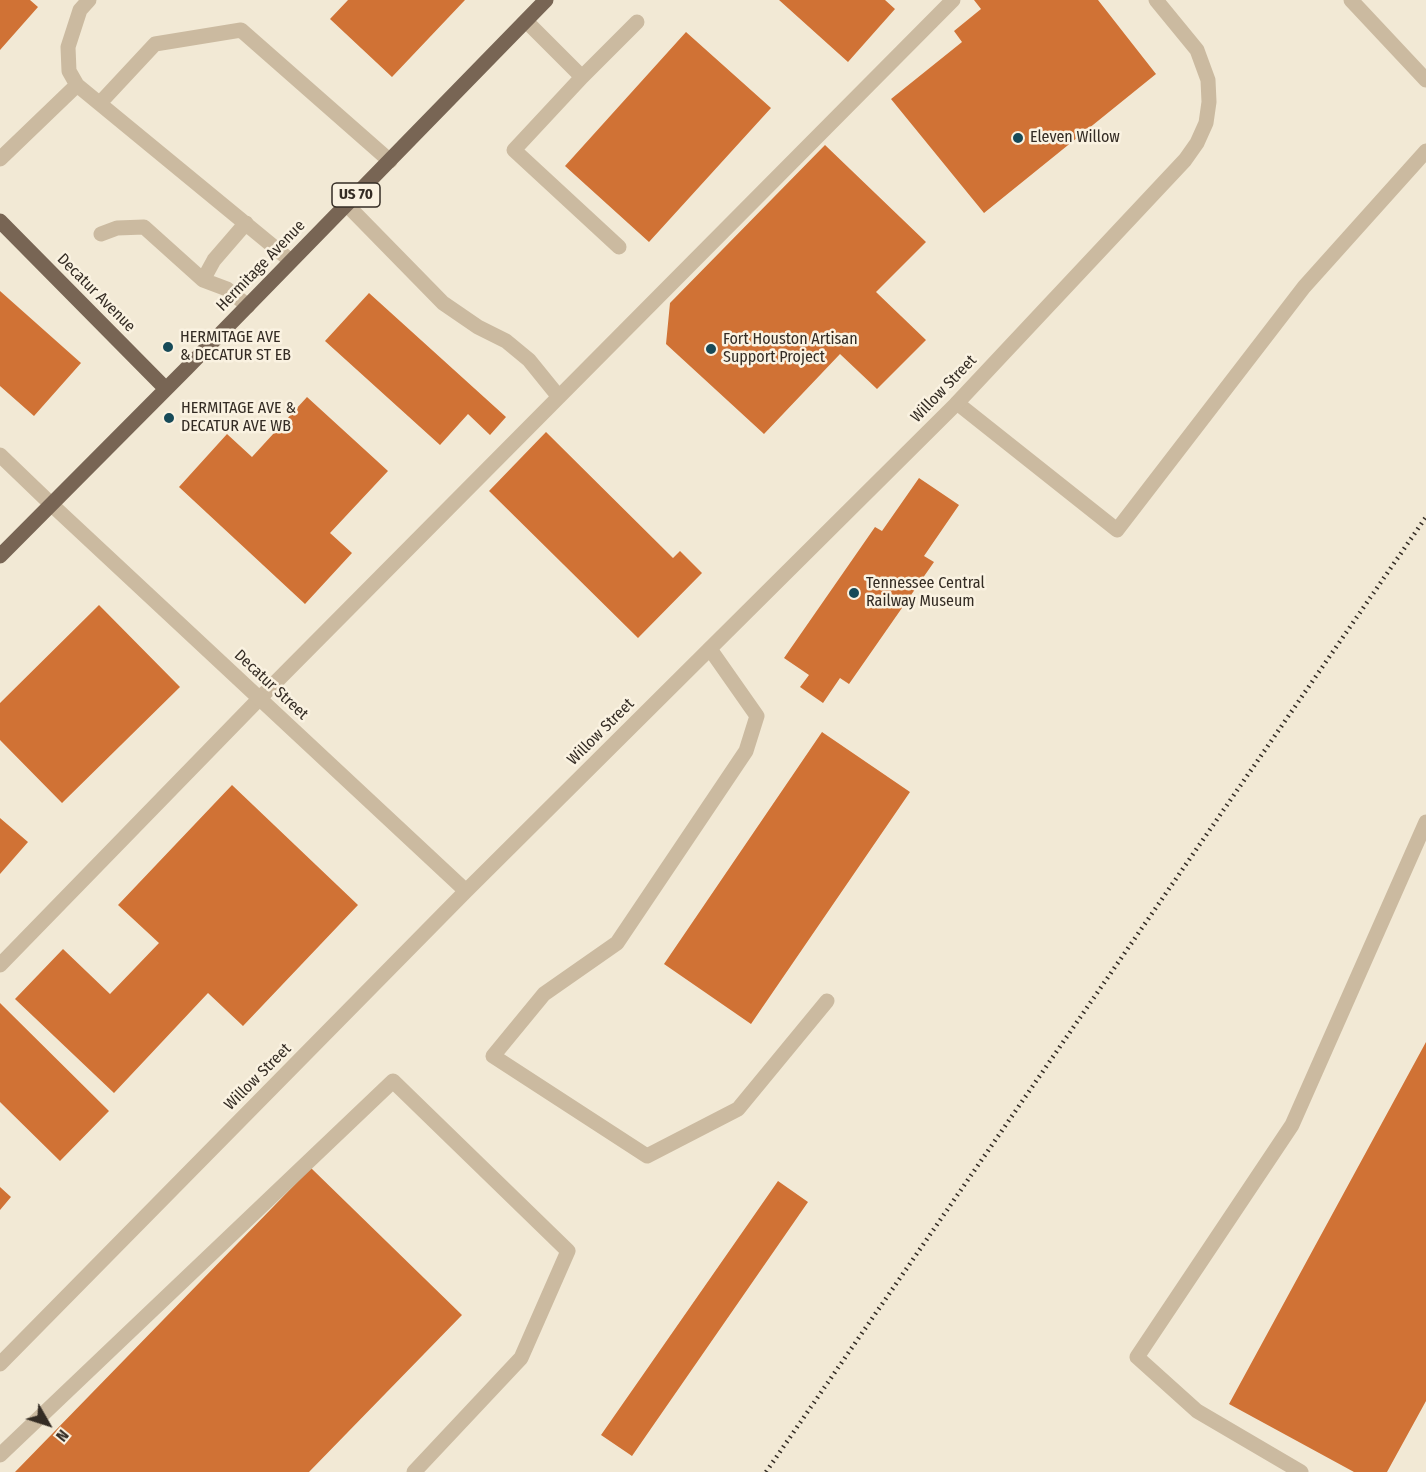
<!DOCTYPE html>
<html>
<head>
<meta charset="utf-8">
<style>
	body { margin:0 }
	#map { position:relative; width:1426px; height:1472px; overflow:hidden; background:#f2e9d5; font-family:"Fira Sans Condensed",sans-serif }
	canvas { display:block }
	.north { position:absolute; left:18px; top:1394px; width:60px; height:60px; -webkit-text-stroke:4px #faf2e1; paint-order:stroke; rotate:129deg; font-size:16px; font-weight:700; line-height:24px; text-align:center; color:#342c24 }
	.north::after { content:''; display:block; margin:auto; width:21px; height:27px; background:#342c24; clip-path:polygon(50% 0,100% 100%,50% 72%,0 100%) }
</style>
</head>
<body>
<div id="map">
<canvas width="1426" height="1472"></canvas>
<div class="north">N</div>
</div>
<script>
const ctx = document.querySelector('canvas').getContext('2d');
ctx.lineJoin = 'round';
function fillPath(path, color) { ctx.fillStyle = color; ctx.fill(path, 'evenodd'); }
const shape = rows => new Path2D(rows.map(r => 'M' + r).join(''));
function strokePath(path, color, width, dash) { ctx.strokeStyle = color; ctx.lineWidth = width; ctx.lineCap = dash ? 'butt' : 'round'; ctx.setLineDash(dash || []); ctx.stroke(path); }
function write(font, color, halo, rows, align = 'center') {
  ctx.font = font + ' "Fira Sans Condensed",sans-serif'; ctx.lineWidth = 5; ctx.setLineDash([]); ctx.textBaseline = 'middle'; ctx.strokeStyle = halo; ctx.fillStyle = color; for (const [text, x, y, turn = 0] of rows) {
    ctx.save(); ctx.translate(x, y); ctx.rotate((+turn || 0) * Math.PI / 180); ctx.textAlign = isNaN(turn) ? turn : align; if (halo) ctx.strokeText(text, 0, 0); ctx.fillText(text, 0, 0); ctx.restore();
  }
}
fillPath(shape([
	[0,0,30,0,38,7,0,50],
	[348,0,465,0,392,77,330,19],
	[779,0,885,0,895,9,848,62],
	[974,0,1098,0,1156,74,984,213,891,99,962,42,954,31,981,9],
	[686,32,771,108,649,242,565,166],
	[825,145,926,242,876,292,926,340,877,389,840,354,764,434,666,344,670,303],
	[0,291,81,363,34,416,0,386],
	[369,293,506,417,490,435,468,414,440,445,325,341],
	[307,397,388,471,330,533,352,553,305,604,179,487,227,434,252,457],
	[546,432,673,558,680,551,702,573,638,638,489,491],
	[919,478,959,505,924,556,934,562,849,684,840,678,823,703,800,687,809,675,784,658,875,527,882,531],
	[99,605,180,687,62,803,0,740,0,703],
	[822,732,910,792,751,1024,664,964],
	[232,785,358,905,243,1026,208,993,114,1093,15,999,63,949,110,994,159,943,118,905],
	[0,818,28,842,0,874],
	[0,1003,109,1111,60,1161,0,1102],
	[1426,1042,1426,1401,1387,1472,1354,1472,1229,1404],
	[311,1168,462,1315,309,1472,15,1472],
	[778,1181,808,1202,632,1456,601,1435],
	[0,1187,11,1197,0,1210]
]), '#d07235');
strokePath(shape([
	[89,0,80,10,68,47,69,71,77,85,291,261],
	[1351,0,1426,80],
	[526,21,582,77,514,150,619,247],
	[582,77,637,22],
	[100,103,155,44,241,30,390,161],
	[0,159,77,85],
	[347,205,443,303,478,327,506,341,529,360,559,397],
	[101,234,117,228,144,227,203,280,227,289,248,306],
	[203,280,214,260,246,223],
	[957,403,1117,530,1304,287,1426,151],
	[0,455,52,505],
	[710,649,757,716,746,751,617,943,544,994,493,1056,647,1156,738,1109,827,1001],
	[0,965,259,699,953,0],
	[0,1455,393,1081,568,1251,521,1358,414,1472],
	[1301,1472,1197,1411,1137,1357,1292,1125,1426,822]
]), '#cbbaa0', 15);
strokePath(shape([
	[52,505,466,891],
	[0,1364,466,891,957,403,1185,160,1197,143,1206,123,1209,102,1208,80,1197,50,1156,0]
]), '#cbbaa0', 15);
strokePath(shape([
	[0,221,166,389],
	[0,556,187,368,546,0]
]), '#786554', 15);
strokePath(shape([
	[766,1472,1426,517]
]), '#342c24', 4.5, [1.5, 4.5]);
for (const [x, y, r, color] of [
	[1018,138,6,"#174a58"],
	[168,347,6,"#174a58"],
	[711,349,6,"#174a58"],
	[169,418,6,"#174a58"],
	[854,593,6,"#174a58"]
]) { const dot = new Path2D(); dot.arc(x, y, r, 0, 2 * Math.PI); ctx.fillStyle = color; ctx.fill(dot); strokePath(dot, '#faf2e1', 2); }
for (const [x, y, w] of [
	[356,195,48]
]) { const box = new Path2D(); box.roundRect(x - w / 2, y - 12, w, 24, 4.5); ctx.fillStyle = '#faf2e1'; ctx.fill(box); strokePath(box, '#342c24', 1.5); }
write('bold 15px', '#342c24', null, [
	["US 70",356,195]
]);
write('16px', '#342c24', '#faf2e1', [
	["Eleven Willow",1030,138],
	["HERMITAGE AVE",180,338],
	["& DECATUR ST EB",180,356],
	["Fort Houston Artisan",723,340],
	["Support Project",723,358],
	["HERMITAGE AVE &",181,409],
	["DECATUR AVE WB",181,427],
	["Tennessee Central",866,584],
	["Railway Museum",866,602]
], 'left');
write('16px', '#342c24', '#faf2e1', [
	["Hermitage Avenue",261,266,-46],
	["Decatur Avenue",96,293,45],
	["Willow Street",944,389,-46],
	["Decatur Street",271,685,43],
	["Willow Street",601,732,-45],
	["Willow Street",258,1077,-45]
]);
</script>
</body>
</html>
